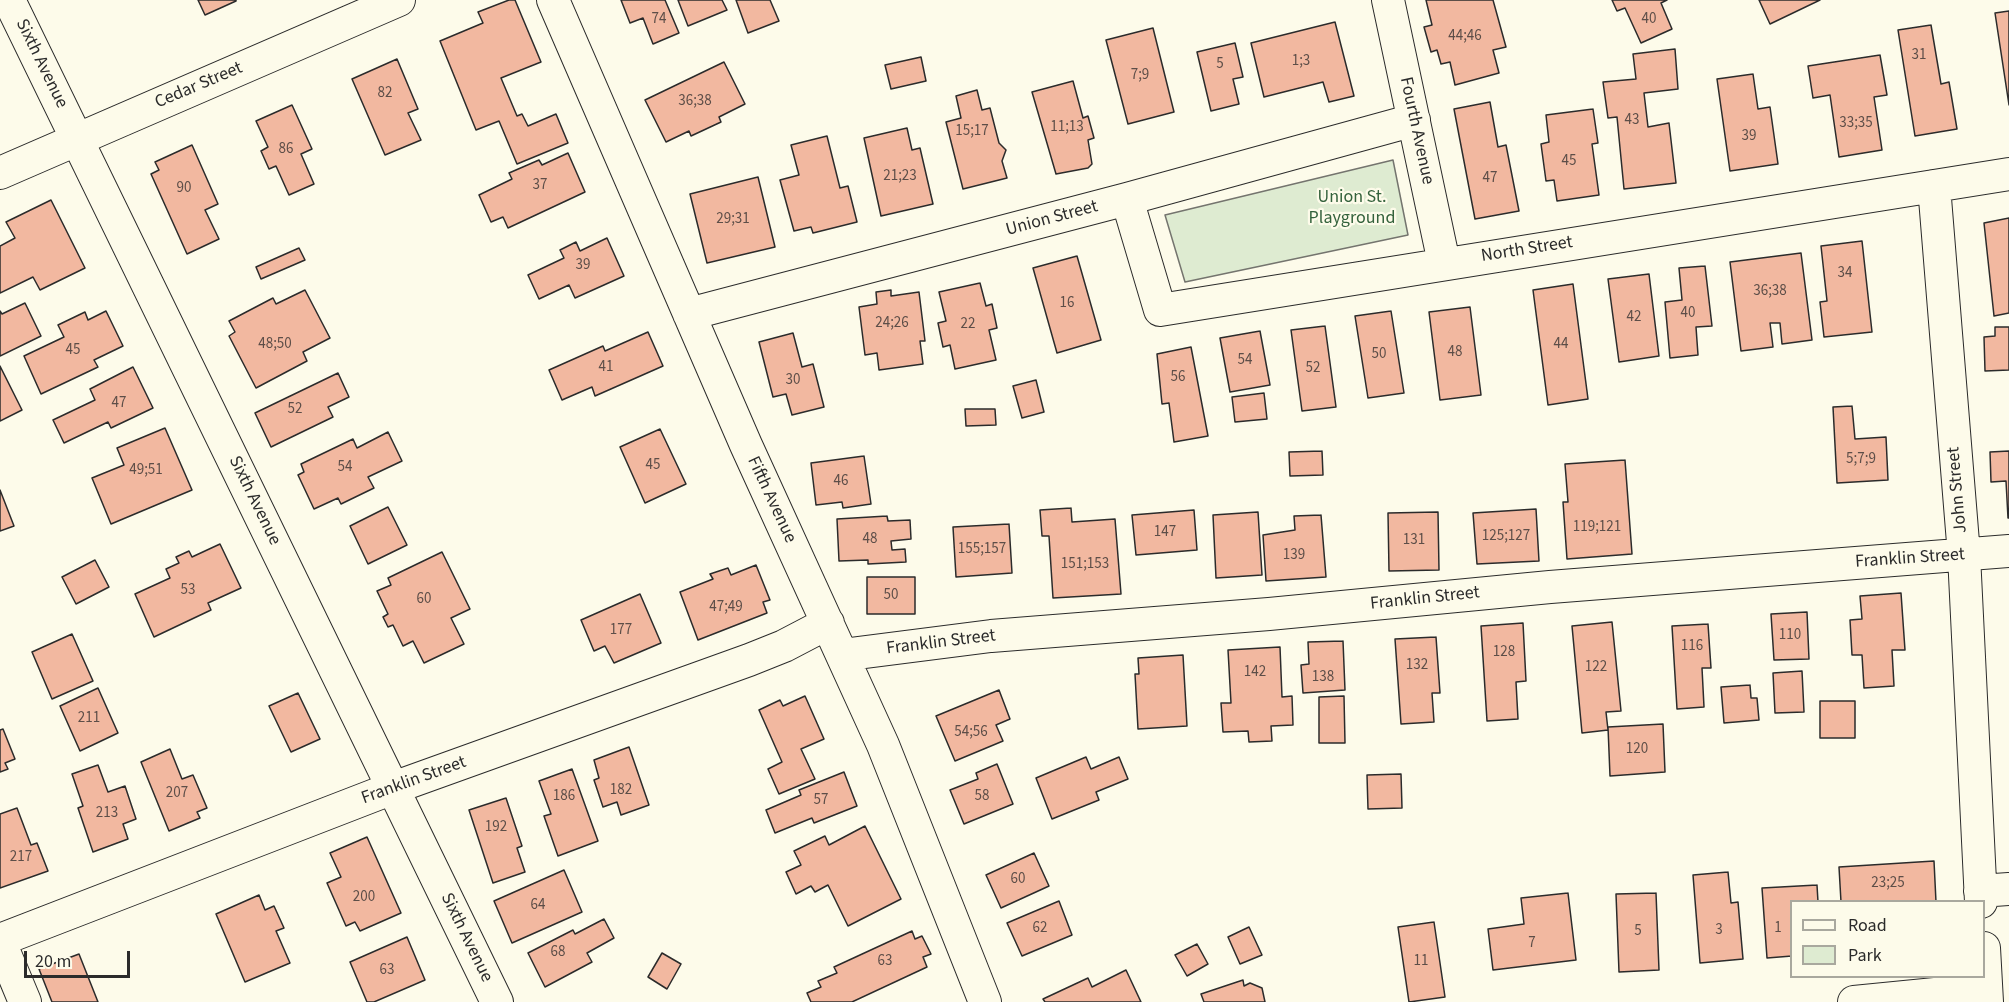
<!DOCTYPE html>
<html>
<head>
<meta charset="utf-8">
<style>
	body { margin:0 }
	#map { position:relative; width:2009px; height:1002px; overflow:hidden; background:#fdfbea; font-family:"Source Sans 3",sans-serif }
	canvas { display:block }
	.legend { position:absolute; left:1790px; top:900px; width:195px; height:78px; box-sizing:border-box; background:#fdfbea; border:2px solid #a9a89e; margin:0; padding:8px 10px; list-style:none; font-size:18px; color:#2b2b2b }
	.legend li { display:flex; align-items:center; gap:12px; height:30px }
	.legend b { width:30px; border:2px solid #a9a89e }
	.scale { position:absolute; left:24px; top:951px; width:106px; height:27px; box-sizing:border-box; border:3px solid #2b2b2b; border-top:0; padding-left:8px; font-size:18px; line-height:21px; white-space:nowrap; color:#2b2b2b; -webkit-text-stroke:4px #fdfbea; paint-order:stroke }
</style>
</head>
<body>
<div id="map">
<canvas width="2009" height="1002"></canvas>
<ul class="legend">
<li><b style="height:8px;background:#fdfbea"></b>Road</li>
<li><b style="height:16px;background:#deebd1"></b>Park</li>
</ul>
<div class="scale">20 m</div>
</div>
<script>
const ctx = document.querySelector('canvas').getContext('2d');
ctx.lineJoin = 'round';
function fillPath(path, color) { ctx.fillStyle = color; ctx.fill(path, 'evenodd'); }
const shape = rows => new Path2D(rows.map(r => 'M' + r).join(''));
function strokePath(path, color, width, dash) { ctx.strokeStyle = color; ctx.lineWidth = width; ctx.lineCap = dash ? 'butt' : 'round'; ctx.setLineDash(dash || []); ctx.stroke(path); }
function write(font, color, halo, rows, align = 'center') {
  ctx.font = font + ' "Source Sans 3",sans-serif'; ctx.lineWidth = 4.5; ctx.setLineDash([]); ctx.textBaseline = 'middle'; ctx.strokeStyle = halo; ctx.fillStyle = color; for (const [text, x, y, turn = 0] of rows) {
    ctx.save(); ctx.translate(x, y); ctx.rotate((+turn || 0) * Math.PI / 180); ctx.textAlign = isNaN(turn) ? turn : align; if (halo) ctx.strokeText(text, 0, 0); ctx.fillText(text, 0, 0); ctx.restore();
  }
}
const green = shape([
	[1393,160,1408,235,1185,282,1165,215,1393,160]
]);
fillPath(green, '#deebd1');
strokePath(green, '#74746e', 1.5);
const building = shape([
	[198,0,236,0,236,1,205,15,198,0],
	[509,0,515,0,541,62,501,78,517,116,522,114,528,126,556,114,568,143,517,164,499,121,476,130,440,41,483,23,478,12,509,0],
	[621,0,665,0,679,33,653,44,643,18,630,23,621,0],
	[678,0,722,0,727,10,688,26,678,0],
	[736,0,770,0,779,21,748,33,736,0],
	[1426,0,1493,0,1506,47,1493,50,1499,73,1455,85,1450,62,1441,64,1437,50,1431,52,1424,27,1432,25,1426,0],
	[1612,0,1667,0,1661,3,1672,29,1641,43,1625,8,1617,11,1612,0],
	[1759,0,1820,0,1770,24,1759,0],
	[2009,11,2009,105,1995,13,2009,11],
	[1335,22,1354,96,1329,102,1323,82,1264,97,1251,43,1335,22],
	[1931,25,1941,84,1949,82,1957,129,1915,136,1898,30,1931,25],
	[1153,28,1174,112,1128,124,1106,40,1153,28],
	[1235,43,1243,77,1233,79,1239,104,1211,111,1197,52,1235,43],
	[1675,49,1678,89,1644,93,1648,127,1669,123,1676,183,1624,189,1617,117,1608,118,1603,82,1636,79,1633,54,1675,49],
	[1880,55,1887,95,1874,97,1882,150,1839,157,1830,95,1813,98,1808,66,1880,55],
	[921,57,926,81,891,89,885,65,921,57],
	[397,59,418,109,408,113,421,140,385,155,352,79,397,59],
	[724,62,745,104,719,117,721,122,691,136,689,131,666,142,645,100,724,62],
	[1753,74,1758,109,1770,107,1778,164,1730,171,1717,79,1753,74],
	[1073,81,1083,118,1088,116,1094,138,1088,140,1092,164,1088,168,1056,174,1032,92,1073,81],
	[977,90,982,110,990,108,999,143,1006,150,1002,161,1007,178,963,189,946,122,961,118,956,96,977,90],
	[1490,102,1498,147,1506,145,1519,211,1475,219,1454,109,1490,102],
	[292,105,312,149,301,154,314,184,289,195,276,166,269,169,261,151,268,147,256,121,292,105],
	[1593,109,1598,143,1592,144,1599,195,1557,201,1554,180,1546,181,1541,144,1549,142,1546,115,1593,109],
	[907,128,912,150,920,148,933,204,881,216,864,138,907,128],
	[827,136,840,188,848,186,857,222,813,233,811,227,794,231,780,180,799,175,791,145,827,136],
	[192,145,218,204,205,210,219,239,187,254,151,174,159,170,155,162,192,145],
	[568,153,585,192,508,228,503,217,491,222,479,195,512,179,509,173,539,160,542,165,568,153],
	[758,177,775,247,707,263,690,194,758,177],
	[51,200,85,268,40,290,33,277,0,293,0,246,15,238,6,222,51,200],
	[2009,218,2009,313,1994,316,1984,223,2009,218],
	[607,238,624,276,575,298,569,285,539,299,528,275,564,258,560,250,576,242,580,251,607,238],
	[1862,241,1872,332,1824,337,1820,302,1827,301,1821,246,1862,241],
	[299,248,305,260,261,279,256,267,299,248],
	[1801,253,1812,340,1782,344,1780,323,1770,323,1773,347,1741,351,1730,262,1801,253],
	[1077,256,1101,340,1057,353,1033,268,1077,256],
	[1705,266,1712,326,1696,327,1698,355,1670,358,1665,302,1682,300,1679,268,1705,266],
	[1649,274,1659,356,1619,362,1608,279,1649,274],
	[980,283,986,306,992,304,997,328,989,330,996,360,955,369,950,345,943,347,938,323,946,321,939,292,980,283],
	[1573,284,1588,399,1548,405,1533,290,1573,284],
	[305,290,330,338,303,352,307,361,256,388,229,336,235,332,229,321,273,298,276,304,305,290],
	[891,290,891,296,919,292,925,341,920,341,923,364,879,370,877,353,865,355,859,307,877,304,876,292,891,290],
	[25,303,41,336,0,356,0,311,2,314,25,303],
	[1470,307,1481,395,1440,400,1429,312,1470,307],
	[106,311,123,346,94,360,98,367,41,394,24,356,64,337,58,325,85,312,88,320,106,311],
	[1391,311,1404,393,1368,398,1355,316,1391,311],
	[1325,326,1336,407,1302,411,1291,330,1325,326],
	[1995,327,2009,327,2009,370,1985,371,1984,337,1995,336,1995,327],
	[1260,331,1270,385,1230,392,1220,338,1260,331],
	[648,332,663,366,595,396,592,387,562,400,549,370,603,346,605,351,648,332],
	[793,333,802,367,813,364,824,407,792,415,786,394,773,397,759,342,793,333],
	[1191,347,1208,436,1174,442,1169,403,1162,404,1157,354,1191,347],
	[0,366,22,410,0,421,0,366],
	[133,367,153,408,111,428,108,422,64,443,53,420,95,400,90,389,133,367],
	[338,373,349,397,328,407,333,417,271,447,255,413,338,373],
	[1036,380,1044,412,1022,418,1013,386,1036,380],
	[1264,393,1267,419,1235,422,1232,397,1264,393],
	[1852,406,1855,439,1886,437,1888,480,1837,483,1833,407,1852,406],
	[965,409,995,409,996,425,966,426,965,409],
	[165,428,192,490,111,524,92,478,124,465,117,448,165,428],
	[660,429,686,484,645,503,620,447,660,429],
	[388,432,402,461,368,477,374,488,341,504,338,498,314,509,298,475,304,472,301,464,353,439,357,448,388,432],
	[1322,451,1323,475,1290,476,1289,452,1322,451],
	[2009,451,2009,518,2008,518,2006,481,1991,482,1990,452,2009,451],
	[864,456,871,504,843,508,842,502,816,505,811,463,864,456],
	[1625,460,1632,554,1567,559,1563,502,1568,502,1565,464,1625,460],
	[0,490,14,526,0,531,0,490],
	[388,507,407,545,368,564,350,526,388,507],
	[1071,508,1072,522,1115,519,1121,594,1053,598,1049,536,1042,536,1040,510,1071,508],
	[1536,509,1539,561,1477,564,1473,513,1536,509],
	[1194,510,1197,550,1136,555,1132,515,1194,510],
	[1258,512,1262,575,1216,578,1213,515,1258,512],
	[1438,512,1439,570,1389,571,1388,513,1438,512],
	[1321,515,1326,577,1266,581,1263,535,1295,530,1294,516,1321,515],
	[887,516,888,521,910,520,911,539,891,541,892,550,905,549,906,562,868,564,868,560,839,561,837,519,887,516],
	[1009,524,1012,573,956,577,953,527,1009,524],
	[220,544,241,588,208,603,211,610,154,637,135,594,170,578,166,569,179,563,176,557,189,551,192,557,220,544],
	[442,552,470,609,451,618,464,644,424,663,413,641,403,646,393,625,388,627,383,617,388,614,377,591,391,585,388,578,442,552],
	[95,560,109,587,76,604,62,577,95,560],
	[756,565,770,600,763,602,767,613,698,640,680,592,713,579,710,574,728,568,731,575,756,565],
	[867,577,915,577,915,614,867,614,867,577],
	[1901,593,1905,650,1892,650,1894,686,1864,688,1862,655,1852,655,1850,620,1862,619,1860,596,1901,593],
	[640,594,661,643,614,663,605,646,594,651,581,620,640,594],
	[1807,612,1809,659,1774,660,1771,614,1807,612],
	[1612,622,1621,711,1606,712,1608,730,1582,733,1572,626,1612,622],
	[1523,623,1526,681,1516,682,1518,719,1487,721,1481,626,1523,623],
	[1708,624,1711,668,1702,668,1704,707,1677,709,1672,626,1708,624],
	[72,634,93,681,52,699,32,652,72,634],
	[1436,637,1440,693,1432,693,1434,722,1401,724,1395,639,1436,637],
	[1343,641,1345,690,1303,693,1301,665,1309,664,1308,642,1343,641],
	[1280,647,1282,697,1292,696,1293,725,1271,726,1272,741,1249,742,1248,731,1223,732,1221,703,1231,703,1228,650,1280,647],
	[1183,655,1187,726,1138,729,1135,674,1139,674,1138,658,1183,655],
	[1802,671,1804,712,1775,713,1773,673,1802,671],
	[1750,685,1751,698,1757,698,1759,720,1724,723,1721,687,1750,685],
	[98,688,118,733,80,751,60,706,98,688],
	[999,690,1010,719,996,725,1003,741,955,761,936,716,999,690],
	[298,693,320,739,291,752,269,706,298,693],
	[805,696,824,739,801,749,815,779,779,794,768,769,782,762,759,710,780,700,783,706,805,696],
	[1344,696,1345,743,1319,743,1319,697,1344,696],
	[1820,701,1855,701,1855,738,1820,738,1820,701],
	[1663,724,1665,772,1610,776,1608,727,1663,724],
	[3,729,15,759,5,763,8,769,0,772,0,730,3,729],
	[629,747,649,805,621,815,617,802,603,807,594,780,599,778,594,760,629,747],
	[170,749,182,779,193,775,207,808,197,812,200,818,169,831,141,762,170,749],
	[1086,757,1091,769,1119,757,1128,779,1096,792,1099,800,1052,819,1036,778,1086,757],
	[997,764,1013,804,964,824,950,790,978,779,976,773,997,764],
	[98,765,108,792,125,786,136,819,123,824,128,839,93,852,78,808,83,806,72,774,98,765],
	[572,769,598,841,558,856,544,816,551,814,539,781,572,769],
	[844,772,857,806,814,823,812,818,775,833,766,810,801,795,799,790,844,772],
	[1401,774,1402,808,1368,809,1367,775,1401,774],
	[506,798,522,846,517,848,525,872,493,883,469,810,506,798],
	[17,808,31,845,37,843,48,871,0,888,0,814,17,808],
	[865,826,901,899,848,926,828,885,815,892,811,886,796,894,786,872,801,865,794,851,825,836,829,845,865,826],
	[367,837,401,913,360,931,355,922,346,926,327,883,341,877,330,853,367,837],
	[1034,853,1049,886,1001,908,986,875,1034,853],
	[1934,861,1936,902,1841,902,1839,867,1934,861],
	[564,870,582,912,512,943,494,901,564,870],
	[1728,872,1731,903,1738,902,1743,959,1700,963,1693,875,1728,872],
	[1817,885,1818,902,1792,902,1792,956,1767,958,1762,888,1817,885],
	[1568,893,1576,960,1493,970,1488,929,1524,924,1521,898,1568,893],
	[1656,893,1659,970,1619,972,1616,894,1656,893],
	[259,895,265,910,274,906,284,928,276,931,290,963,245,982,216,914,259,895],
	[1059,901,1072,935,1022,956,1007,923,1059,901],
	[604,919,614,938,587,953,592,962,545,987,528,953,573,930,575,934,604,919],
	[1434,922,1445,997,1409,1002,1398,927,1434,922],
	[1249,927,1262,955,1240,964,1228,937,1249,927],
	[912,931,915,939,922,936,931,954,923,957,927,967,852,1002,811,1002,807,993,821,987,818,981,837,973,834,967,912,931],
	[407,937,425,980,374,1002,367,1002,350,962,407,937],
	[1197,944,1208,964,1187,976,1175,955,1197,944],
	[662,953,681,964,667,989,648,977,662,953],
	[79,954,98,1002,52,1002,39,969,79,954],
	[1126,970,1141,1002,1045,1002,1043,999,1088,978,1092,987,1126,970],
	[1243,980,1244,986,1250,983,1262,988,1265,1002,1204,1002,1201,994,1243,980]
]);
fillPath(building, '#f2b8a0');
strokePath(building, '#2b2b2b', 1.5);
const street = shape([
	[9,0,497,1002],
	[553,0,746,445,883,745,985,1002],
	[1388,0,1444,263],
	[0,173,399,0],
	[1934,186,1964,555,1981,902],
	[1127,199,1160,310,2009,174],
	[689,314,1127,199,1414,120],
	[842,655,991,636,1269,614,1550,587,2009,551],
	[1980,891,2009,889],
	[0,940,393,788,749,660,784,646,828,623],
	[0,942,25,1002],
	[1984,948,1987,1002],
	[1854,1002,1986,989]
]);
strokePath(street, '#2b2b2b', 34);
strokePath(street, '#fdfbea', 32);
write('15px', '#5d4e48', null, [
	["74",659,20],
	["40",1649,20],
	["44;46",1465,37],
	["31",1919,56],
	["1;3",1301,62],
	["5",1220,65],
	["7;9",1140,76],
	["82",385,94],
	["36;38",695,102],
	["43",1632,121],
	["33;35",1856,124],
	["11;13",1067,128],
	["15;17",972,132],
	["39",1749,137],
	["86",286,150],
	["45",1569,162],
	["21;23",900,177],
	["47",1490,179],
	["37",540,186],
	["90",184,189],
	["29;31",733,220],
	["39",583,266],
	["34",1845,274],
	["36;38",1770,292],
	["16",1067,304],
	["40",1688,314],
	["42",1634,318],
	["24;26",892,324],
	["22",968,325],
	["48;50",275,345],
	["44",1561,345],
	["45",73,351],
	["48",1455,353],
	["50",1379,355],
	["54",1245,361],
	["41",606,368],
	["52",1313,369],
	["56",1178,378],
	["30",793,381],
	["47",119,404],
	["52",295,410],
	["5;7;9",1861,460],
	["45",653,466],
	["54",345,468],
	["49;51",146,471],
	["46",841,482],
	["119;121",1597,528],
	["147",1165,533],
	["125;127",1506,537],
	["48",870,540],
	["131",1414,541],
	["155;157",982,550],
	["139",1294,556],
	["151;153",1085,565],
	["53",188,591],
	["50",891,596],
	["60",424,600],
	["47;49",726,608],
	["177",621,631],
	["110",1790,636],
	["116",1692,647],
	["128",1504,653],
	["132",1417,666],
	["122",1596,668],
	["142",1255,673],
	["138",1323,678],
	["211",89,719],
	["54;56",971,733],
	["120",1637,750],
	["182",621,791],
	["207",177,794],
	["186",564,797],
	["58",982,797],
	["57",821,801],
	["213",107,814],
	["192",496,828],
	["217",21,858],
	["60",1018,880],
	["23;25",1888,884],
	["200",364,898],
	["64",538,906],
	["62",1040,929],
	["1",1778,929],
	["3",1719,931],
	["5",1638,932],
	["7",1532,944],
	["68",558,953],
	["63",885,962],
	["11",1421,962],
	["63",387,971]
]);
write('18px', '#2b2b2b', '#fdfbea', [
	["Sixth Avenue",41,64,64],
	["Cedar Street",199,86,-23],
	["Fourth Avenue",1416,131,78],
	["Union Street",1052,219,-15],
	["North Street",1527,250,-9],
	["John Street",1958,490,-95],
	["Fifth Avenue",771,500,65],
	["Sixth Avenue",254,501,64],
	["Franklin Street",1910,559,-4],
	["Franklin Street",1425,599,-6],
	["Franklin Street",941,643,-7],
	["Franklin Street",414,781,-20],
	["Sixth Avenue",466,938,64]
]);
write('18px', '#34623c', '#fdfbea', [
	["Union St.",1352,198],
	["Playground",1352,219]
]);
</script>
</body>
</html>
